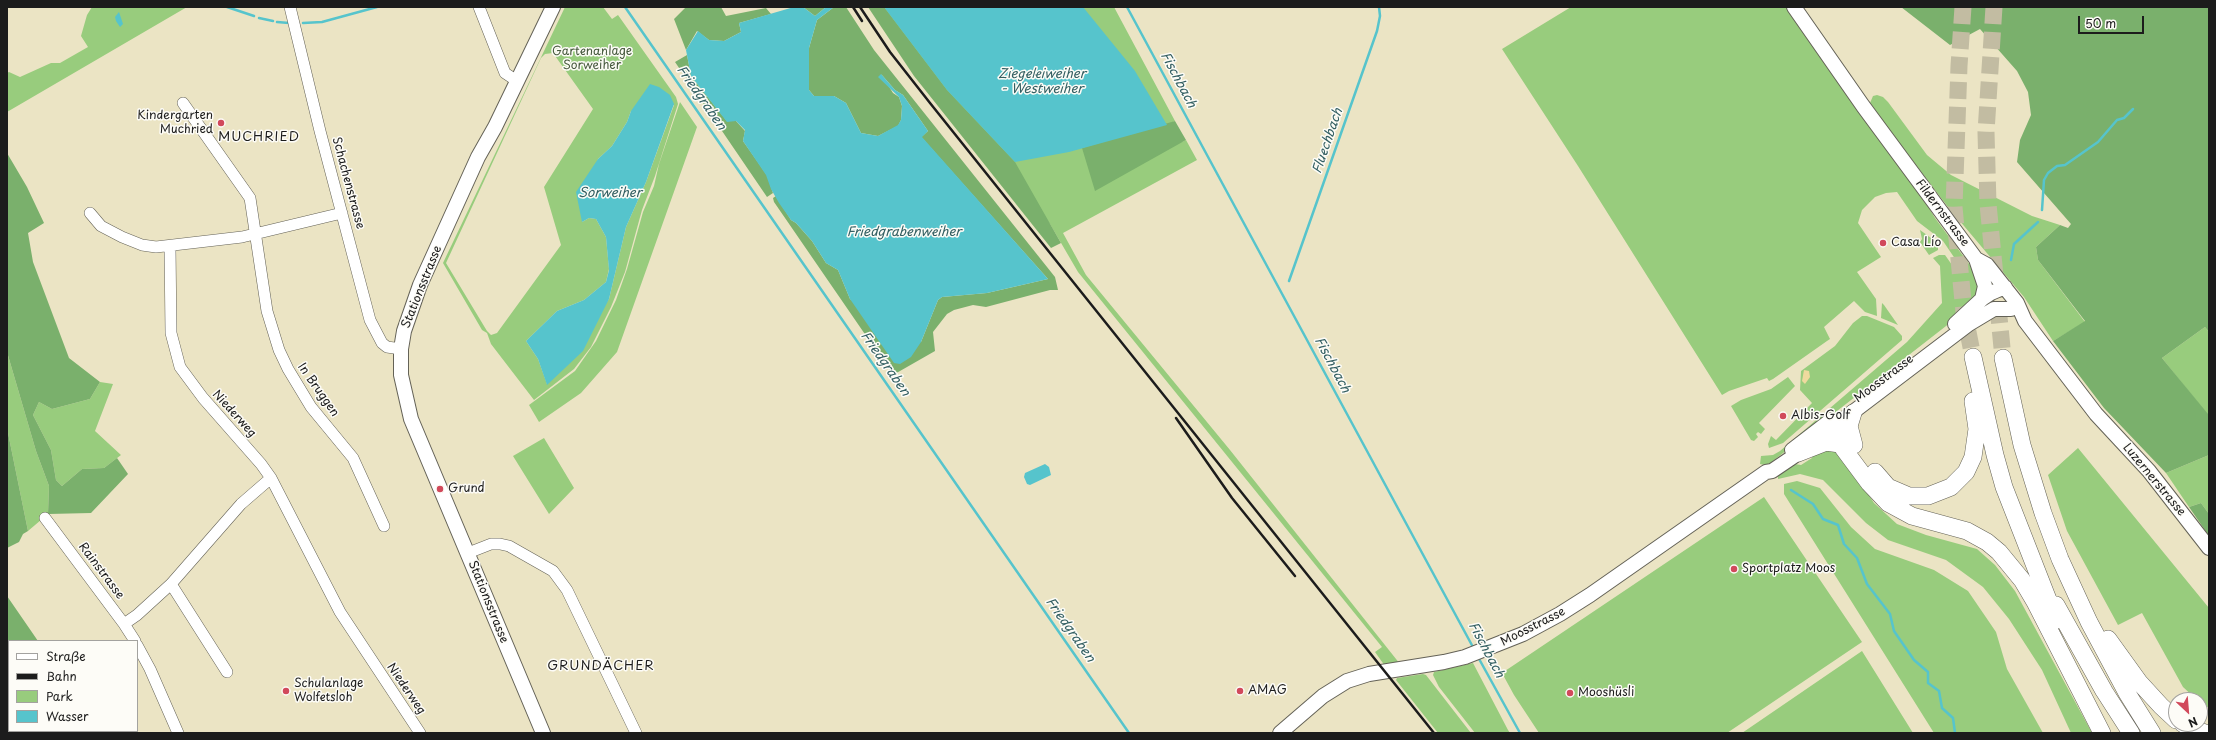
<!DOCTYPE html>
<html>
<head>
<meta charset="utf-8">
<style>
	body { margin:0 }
	#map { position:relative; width:2216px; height:740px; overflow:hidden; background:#ebe4c4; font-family:"Playpen Sans",sans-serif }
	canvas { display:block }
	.frame { position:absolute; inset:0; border:8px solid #1c1c1c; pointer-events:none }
	.legend { position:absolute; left:8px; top:640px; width:130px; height:92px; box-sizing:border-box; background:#fdfcf7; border:1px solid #a3a29f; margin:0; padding:5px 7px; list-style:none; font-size:12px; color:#1c1c1c }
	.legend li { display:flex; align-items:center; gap:8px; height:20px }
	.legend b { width:20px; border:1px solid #a3a29f }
	.north { position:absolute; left:2168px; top:692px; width:40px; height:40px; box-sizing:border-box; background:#fdfcf7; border:1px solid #a3a29f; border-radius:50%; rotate:154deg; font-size:11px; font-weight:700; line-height:16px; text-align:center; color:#1c1c1c }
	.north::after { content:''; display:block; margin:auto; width:14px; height:18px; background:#d1495b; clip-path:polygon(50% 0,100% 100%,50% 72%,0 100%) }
	.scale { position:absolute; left:2078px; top:16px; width:66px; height:18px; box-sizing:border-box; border:2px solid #1c1c1c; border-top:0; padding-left:5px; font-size:12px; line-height:14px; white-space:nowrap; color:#1c1c1c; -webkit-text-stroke:3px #fdfcf7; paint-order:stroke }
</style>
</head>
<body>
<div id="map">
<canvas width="2216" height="740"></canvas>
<div class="frame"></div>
<ul class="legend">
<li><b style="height:5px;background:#fff"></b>Straße</li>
<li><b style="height:5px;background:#1c1c1c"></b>Bahn</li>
<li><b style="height:11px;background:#98cc7d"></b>Park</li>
<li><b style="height:11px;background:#56c4cc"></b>Wasser</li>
</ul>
<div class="north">N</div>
<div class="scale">50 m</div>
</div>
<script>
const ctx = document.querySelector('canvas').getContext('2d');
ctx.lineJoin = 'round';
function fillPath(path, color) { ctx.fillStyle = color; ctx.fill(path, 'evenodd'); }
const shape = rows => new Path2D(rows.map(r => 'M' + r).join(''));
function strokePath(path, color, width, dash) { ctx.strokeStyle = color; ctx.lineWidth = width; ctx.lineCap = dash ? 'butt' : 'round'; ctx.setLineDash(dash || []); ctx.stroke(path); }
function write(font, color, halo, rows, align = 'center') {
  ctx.font = font + ' "Playpen Sans",sans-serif'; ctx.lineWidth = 3; ctx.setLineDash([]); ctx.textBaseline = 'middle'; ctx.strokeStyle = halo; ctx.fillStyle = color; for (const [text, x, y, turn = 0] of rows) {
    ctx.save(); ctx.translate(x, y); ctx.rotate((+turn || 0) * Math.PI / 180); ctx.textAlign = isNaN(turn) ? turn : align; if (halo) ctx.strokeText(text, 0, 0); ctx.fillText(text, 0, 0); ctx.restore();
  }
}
fillPath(shape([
	[92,7,187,7,7,112,7,73,9,72,20,77,51,63,60,63,88,47,81,36,87,15],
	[565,7,603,7,612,19,618,15,676,97,678,104,655,176,642,210,625,272,611,307,591,347,574,369,534,400,491,344,487,333,482,330,443,263],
	[553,53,593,109,544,187,561,245,497,333,491,335,487,331,446,263,541,58,545,54],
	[674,105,646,182,626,227,609,299,547,384,538,359,526,341,557,311,584,300,606,282,609,269,606,237,596,219,589,218,582,222,598,159,612,146,627,122,631,111],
	[873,7,1114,7,1175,121,1171,123,1182,142,1186,140,1197,160,1063,233,1086,275,1230,450,1400,664,1385,666,1375,652,1382,647,1078,272,1050,224],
	[1571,7,1787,7,1923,198,1935,218,1978,276,1982,289,1964,312,1769,464,1765,465,1760,464,1761,456,1773,455,1780,451,1907,342,1942,303,1940,266,1933,258,1939,255,1945,255,1957,272,1962,269,1943,241,1917,221,1897,192,1886,193,1875,197,1862,210,1858,223,1881,257,1857,272,1876,299,1877,316,1865,312,1854,301,1824,327,1830,339,1827,341,1773,379,1769,381,1767,378,1729,391,1722,395,1578,166,1502,49],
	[1877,95,1883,97,1888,102,1927,155,1951,175,2032,216,2060,225,2036,247,2038,260,2085,322,2053,341,2024,297,1948,207,1893,135,1870,103,1873,96],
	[680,102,697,127,617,352,581,393,539,422,529,405,575,371,596,341,616,300,627,269,643,212,654,186,659,164],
	[1920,230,1938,243,1938,250,1929,255,1920,242,1922,239],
	[1882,303,1884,305,1898,325,1881,318],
	[1862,316,1867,316,1894,327,1902,336,1902,340,1783,443,1769,448,1768,444,1771,436,1776,440,1812,403,1800,390,1801,371,1835,346,1853,323],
	[2205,327,2209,332,2209,420,2207,414,2162,358],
	[7,352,36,451,49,486,48,514,28,531,7,428],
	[1788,377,1795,386,1759,423,1765,429,1761,434,1758,432,1756,434,1758,437,1754,441,1751,440,1731,406,1741,400,1771,389],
	[100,382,113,384,95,431,121,455,104,468,82,469,62,486,56,480,51,450,33,415,39,402,52,409,90,399],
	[544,438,574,488,549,514,513,456],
	[2078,448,2209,608,2209,708,2196,699,2183,687,2142,613,2118,625,2067,531,2048,475],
	[1825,449,1835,451,1845,458,1874,503,1897,524,1926,535,1977,549,1995,565,2015,591,2092,733,2071,733,2042,670,2009,619,1983,587,1946,560,1888,540,1866,523,1823,480,1800,474,1778,479,1778,475,1795,464,1801,465,1812,458,1813,452],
	[2209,455,2209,514,2201,503,2189,507,2166,473],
	[1797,481,1820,488,1851,527,1875,549,1934,570,1968,591,1996,632,2007,669,2043,733,1934,733,1784,494,1784,484],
	[1764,497,1862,642,1727,733,1539,733,1514,695,1502,673],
	[1862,651,1913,733,1742,733],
	[1473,663,1508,730,1510,733,1475,733,1439,687,1433,675,1434,672],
	[1423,674,1426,675,1471,733,1438,733,1396,680,1397,678]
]), '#98cc7d');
fillPath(shape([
	[686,7,721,7,726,16,766,8,771,14,739,23,741,32,724,41,709,40,697,31,686,50,674,19],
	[803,7,826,7,815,16],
	[834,7,846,7,874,50,1055,277,1058,290,1050,290,986,307,973,305,954,310,947,314,933,332,935,351,893,375,774,202,773,198,776,196,791,220,796,223,812,241,826,263,838,270,850,299,921,342,938,300,942,297,987,293,1048,279,921,137,928,131,903,95,895,90,881,74,893,93,899,97,902,106,901,120,898,126,878,136,861,133,846,103,834,96,814,96,809,90,809,48,817,20],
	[868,7,884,7,947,90,1015,162,1061,243,1051,248,914,76],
	[1901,7,2209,7,2209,332,2205,327,2162,358,2208,414,2209,455,2166,473,2104,408,2053,341,2085,321,2038,260,2036,247,2060,225,2068,228,2071,224,2017,162,2020,140,2031,115,2028,92,2017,71,1980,29,1950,45],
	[687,55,691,76,727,121,736,121,745,131,743,141,767,175,773,193,767,197,675,62],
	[1175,121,1186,140,1095,191,1082,148],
	[7,153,27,187,44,223,28,233,33,262,69,358,100,382,90,399,52,409,39,402,33,415,51,450,56,480,62,486,82,469,104,468,117,458,128,474,91,513,48,514,49,486,36,451,7,352],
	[7,428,28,531,23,534,19,542,7,548],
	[2201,503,2209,514,2209,536,2189,507],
	[7,596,38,641,9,641,9,724,7,724]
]), '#7ab06c');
fillPath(shape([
	[1804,370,1809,371,1810,377,1805,384,1802,381]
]), '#eeda9e');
fillPath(shape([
	[794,7,803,7,815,16,826,7,834,7,817,20,809,48,809,90,814,96,834,96,846,103,861,133,878,136,898,125,901,120,902,106,899,97,878,77,881,74,895,90,903,95,928,131,922,137,1048,279,987,293,942,297,938,300,921,342,911,357,900,364,894,363,850,299,838,270,826,263,812,241,796,223,791,220,779,203,771,189,766,175,743,141,745,130,736,121,727,122,691,76,686,50,698,31,709,40,724,41,741,32,739,23],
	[884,7,1083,7,1135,71,1167,125,1069,152,1015,162,947,90],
	[119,12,123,24,120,27,116,21,115,17],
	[650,84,659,87,670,95,674,104,646,182,626,227,609,299,583,351,547,385,538,359,526,341,557,311,584,300,606,282,609,270,606,237,596,219,589,218,582,222,576,192,598,159,612,146,627,122,631,111],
	[1045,464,1049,467,1051,475,1030,485,1027,484,1024,477,1025,473]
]), '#56c4cc');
strokePath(shape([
	[227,7,254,16],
	[625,7,1129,733],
	[1127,7,1474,649],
	[259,18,273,21],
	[277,22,289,23],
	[303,23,322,22,377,7],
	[2042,210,2044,180,2048,173,2057,166,2065,165,2098,142,2117,120,2124,118,2133,109],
	[2011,260,2014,244,2038,222],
	[1289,281,1377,31,1380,16,1379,7],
	[1791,490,1813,504,1823,519,1838,525,1844,544,1857,558,1867,584,1890,614,1894,631,1914,660,1928,672,1928,683,1939,691,1942,708,1953,718,1955,733],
	[1478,657,1520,733]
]), '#56c4cc', 2.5);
strokePath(shape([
	[1963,7,1959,66,1954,207,1964,312,1973,357],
	[1994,7,1986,132,1988,204,2003,358]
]), '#c2bca2', 17, [17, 8]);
const minor = shape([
	[290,7,320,131,370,320,382,343,387,347,401,349],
	[479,7,505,73,517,81],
	[183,103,250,198,267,311,279,350,288,369,311,407,353,458,384,526],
	[90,213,101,226,122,237,142,245,156,247,242,237,342,213],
	[170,247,171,333,180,367,203,398,261,464,271,478,340,612,420,733],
	[45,518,124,624,135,641],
	[468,553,491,544,500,544,509,546,553,571,567,590,636,733],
	[171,584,227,672],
	[124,624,137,615,171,584,241,504,271,478],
	[137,645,150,669,178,733],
	[7,707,9,709],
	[29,731,31,733]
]);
const major = shape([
	[1794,7,1863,106,1976,259,1987,265,2017,303,2025,321,2096,414,2149,471,2209,548],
	[1976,259,1985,286,1982,299],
	[1955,324,1982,299,1991,293,2005,287],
	[1824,434,1969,324,1994,309,2011,309],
	[1792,450,1831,420],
	[543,733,411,419,401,375,401,349,404,331,420,285,478,157,495,127,553,7],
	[1280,733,1323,696,1347,681,1369,674,1444,662,1465,657,1523,634,1560,614,1590,595,1766,472,1772,471,1806,448]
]);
const highway = shape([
	[1973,357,1995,455,2004,487,2056,620],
	[2003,358,2022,445,2043,513,2060,559,2089,622,2127,693,2152,733],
	[1853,413,1849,426,1854,445],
	[1832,429,1840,444,1869,483,1888,503,1912,516,1967,531,1987,542,1999,552,2022,580,2035,602,2102,733],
	[1798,453,1826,442,1840,444],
	[1875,472,1888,487,1909,496,1928,496,1951,487,1966,472,1973,457,1977,429,1973,401],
	[2056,605,2104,691,2131,733],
	[2108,639,2139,682,2161,706,2176,720],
	[2183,724,2205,733]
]);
strokePath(minor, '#646257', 12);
strokePath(major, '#646257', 16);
strokePath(highway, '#646257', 18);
strokePath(minor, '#fff', 11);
strokePath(major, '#fff', 14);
strokePath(highway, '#fff', 17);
strokePath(shape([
	[853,7,862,21],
	[860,7,890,52,930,103,1434,733],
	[1176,418,1232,498,1295,576]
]), '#1c1c1c', 2.5);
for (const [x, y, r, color] of [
	[221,123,4,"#d1495b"],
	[1883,243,4,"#d1495b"],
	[1783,416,4,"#d1495b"],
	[440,489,4,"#d1495b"],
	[1734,569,4,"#d1495b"],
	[286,691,4,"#d1495b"],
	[1240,691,4,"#d1495b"],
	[1570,693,4,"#d1495b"]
]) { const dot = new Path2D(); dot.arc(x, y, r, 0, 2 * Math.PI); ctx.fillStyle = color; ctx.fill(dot); strokePath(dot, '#fdfcf7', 1.5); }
write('12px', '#475a3e', '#fdfcf7', [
	["Gartenanlage",592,52],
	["Sorweiher",592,66]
]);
write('12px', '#1c1c1c', '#fdfcf7', [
	["Kindergarten",213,116,"right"],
	["Muchried",213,130,"right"],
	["Casa Lío",1891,243],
	["Albis-Golf",1791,416],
	["Grund",448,489],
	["Sportplatz Moos",1742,569],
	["Schulanlage",294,684],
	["Wolfetsloh",294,698],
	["AMAG",1248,691],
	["Mooshüsli",1578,693]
], 'left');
write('12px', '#1c1c1c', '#fdfcf7', [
	["Schachenstrasse",348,183,75],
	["Fildernstrasse",1942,213,53],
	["Stationsstrasse",422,287,-68],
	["Moosstrasse",1884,379,-37],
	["In Bruggen",318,390,55],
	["Niederweg",234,414,48],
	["Luzernerstrasse",2154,480,50],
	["Rainstrasse",101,571,53],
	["Stationsstrasse",488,602,68],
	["Moosstrasse",1533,627,-27],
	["Niederweg",406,689,56]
]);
write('italic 13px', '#335f62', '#fdfcf7', [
	["Ziegeleiweiher",1042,74],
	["- Westweiher",1042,89],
	["Fischbach",1178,80,62],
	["Friedgraben",701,98,55],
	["Fluechbach",1328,141,-71],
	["Sorweiher",610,193],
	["Friedgrabenweiher",904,232],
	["Friedgraben",885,364,55],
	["Fischbach",1332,365,62],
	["Friedgraben",1070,630,55],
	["Fischbach",1486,650,62]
]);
ctx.letterSpacing = '1px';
write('13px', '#1c1c1c', '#fdfcf7', [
	["MUCHRIED",259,137],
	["GRUNDÄCHER",601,666]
]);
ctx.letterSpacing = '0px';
</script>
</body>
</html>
